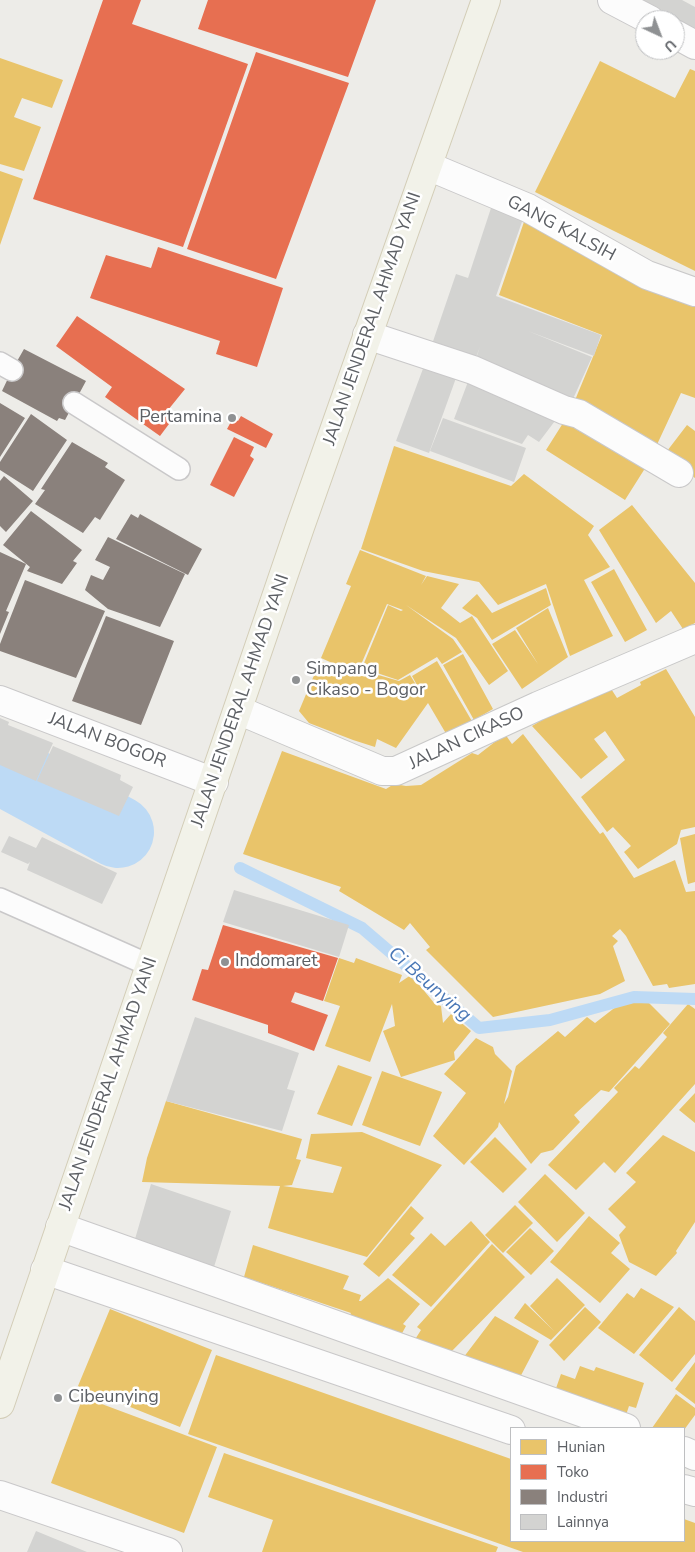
<!DOCTYPE html>
<html>
<head>
<meta charset="utf-8">
<style>
	body { margin:0 }
	#map { position:relative; width:695px; height:1552px; overflow:hidden; background:#edece8; font-family:"Nunito Sans",sans-serif }
	canvas { display:block }
	.legend { position:absolute; left:510px; top:1427px; width:175px; height:115px; box-sizing:border-box; background:#fff; border:1px solid #bebfc1; margin:0; padding:6px 9px; list-style:none; font-size:15px; color:#5d6065 }
	.legend li { display:flex; align-items:center; gap:10px; height:25px }
	.legend b { width:25px; border:1px solid #bebfc1 }
	.north { position:absolute; left:635px; top:10px; width:50px; height:50px; box-sizing:border-box; background:#fff; border:1px solid #bebfc1; border-radius:50%; rotate:137deg; font-size:14px; font-weight:700; line-height:20px; text-align:center; color:#5d6065 }
	.north::after { content:''; display:block; margin:auto; width:18px; height:22px; background:#8f9193; clip-path:polygon(50% 0,100% 100%,50% 72%,0 100%) }
</style>
</head>
<body>
<div id="map">
<canvas width="695" height="1552"></canvas>
<ul class="legend">
<li><b style="height:14px;background:#e9c46a"></b>Hunian</li>
<li><b style="height:14px;background:#e76f51"></b>Toko</li>
<li><b style="height:14px;background:#8a817c"></b>Industri</li>
<li><b style="height:14px;background:#d3d3d1"></b>Lainnya</li>
</ul>
<div class="north">U</div>
</div>
<script>
const ctx = document.querySelector('canvas').getContext('2d');
ctx.lineJoin = 'round';
function fillPath(path, color) { ctx.fillStyle = color; ctx.fill(path, 'evenodd'); }
const shape = rows => new Path2D(rows.map(r => 'M' + r).join(''));
function strokePath(path, color, width, dash) { ctx.strokeStyle = color; ctx.lineWidth = width; ctx.lineCap = dash ? 'butt' : 'round'; ctx.setLineDash(dash || []); ctx.stroke(path); }
function write(font, color, halo, rows, align = 'center') {
  ctx.font = font + ' "Nunito Sans",sans-serif'; ctx.lineWidth = 5; ctx.setLineDash([]); ctx.textBaseline = 'middle'; ctx.strokeStyle = halo; ctx.fillStyle = color; for (const [text, x, y, turn = 0] of rows) {
    ctx.save(); ctx.translate(x, y); ctx.rotate((+turn || 0) * Math.PI / 180); ctx.textAlign = isNaN(turn) ? turn : align; if (halo) ctx.strokeText(text, 0, 0); ctx.fillText(text, 0, 0); ctx.restore();
  }
}
fillPath(shape([
	[0,58,63,80,52,108,22,98,14,117,41,127,24,171,0,164],
	[600,61,675,98,690,69,695,71,695,271,535,192],
	[0,171,23,179,0,245],
	[526,216,695,305,695,398,681,393,654,451,573,405,602,335,499,295],
	[570,412,649,462,625,500,546,450],
	[687,425,695,431,695,478,664,455],
	[394,446,511,486,524,474,594,526,588,535,610,567,584,580,613,636,570,656,546,584,498,605,479,582,423,571,361,549],
	[632,505,695,583,695,623,683,629,671,611,656,623,599,530],
	[360,550,426,576,421,585,427,576,459,584,441,608,460,623,472,616,508,671,489,685,456,638,406,605,453,639,462,652,442,664,437,657,398,680,362,668,388,605,401,611,403,610,387,604,357,674,321,658,351,586,346,584],
	[614,569,647,630,625,642,591,582],
	[546,588,551,605,492,640,477,618,462,608,477,594,492,613],
	[548,608,568,657,522,689,492,644,515,630,538,664,516,628],
	[463,654,493,709,474,720,443,665],
	[320,661,358,676,361,670,399,681,410,675,423,696,412,676,437,661,473,723,448,737,428,703,396,748,377,739,375,747,353,740,309,723,299,711],
	[666,669,695,717,695,827,681,830,677,844,638,869,624,852,631,846,613,827,607,832,581,797,625,760,605,731,594,739,608,757,581,779,532,726,605,683,608,684,617,698,641,685,640,682],
	[505,734,512,744,523,734,600,834,603,832,634,878,675,860,686,892,695,891,695,984,669,988,667,984,653,986,626,936,620,929,612,936,618,941,613,946,625,981,600,994,493,1017,426,950,430,947,410,923,404,930,339,891,341,887,243,854,282,751,386,789,394,784,406,786,421,785,472,753,478,755],
	[695,834,695,882,688,884,680,838],
	[339,958,354,963,356,958,402,975,399,983,411,975,435,1004,441,1006,443,1023,451,1014,471,1031,454,1052,455,1060,401,1077,383,1031,395,1026,392,1004,370,1062,325,1046,340,1006,324,1001],
	[626,999,647,1001,670,1024,609,1092,601,1090,574,1115,580,1122,553,1150,541,1153,531,1164,499,1122,498,1127,464,1165,433,1136,466,1093,444,1074,476,1038,493,1047,495,1054,512,1071,504,1104,508,1097,516,1066,558,1031,565,1037,587,1017,595,1023],
	[688,1004,695,1009,695,1084,615,1173,604,1162,576,1190,548,1165,618,1092,614,1088,635,1066,639,1069,667,1037,663,1033],
	[338,1065,372,1077,352,1126,317,1114],
	[382,1071,442,1092,420,1146,362,1125],
	[695,1093,695,1123,679,1110],
	[166,1101,302,1139,296,1159,301,1160,292,1185,283,1186,333,1193,342,1167,306,1158,311,1134,362,1132,442,1165,367,1257,268,1228,280,1186,142,1182,147,1158],
	[663,1135,695,1152,695,1222,676,1251,677,1253,656,1276,629,1262,619,1235,626,1227,608,1209,636,1182,626,1173],
	[495,1137,527,1169,503,1193,470,1162],
	[545,1174,585,1213,557,1242,518,1202],
	[515,1205,533,1223,503,1253,485,1235],
	[411,1206,424,1218,410,1234,415,1238,379,1277,363,1264],
	[589,1216,620,1243,611,1253,630,1269,600,1303,550,1262],
	[471,1221,490,1242,431,1307,392,1275,431,1233,445,1246],
	[530,1228,554,1251,531,1275,506,1252],
	[492,1244,525,1277,445,1358,414,1341,421,1330,417,1327],
	[253,1245,349,1276,343,1289,361,1295,359,1301,361,1301,388,1278,420,1304,403,1324,406,1326,400,1337,346,1322,351,1313,244,1277],
	[557,1278,585,1305,551,1340,514,1318,525,1303,554,1331,530,1306],
	[641,1288,674,1307,634,1354,598,1328,627,1293,634,1298],
	[585,1307,601,1322,564,1361,549,1345],
	[679,1307,695,1321,695,1354,672,1382,639,1355],
	[110,1309,212,1350,180,1427,78,1386],
	[495,1316,539,1341,517,1383,460,1362],
	[216,1355,511,1459,511,1541,684,1541,684,1519,695,1523,695,1552,523,1552,188,1434],
	[695,1362,695,1404,675,1389],
	[580,1366,594,1371,596,1367,644,1383,636,1408,629,1406,625,1418,554,1394,561,1374,575,1379],
	[676,1394,695,1408,695,1415,684,1430,684,1428,652,1428],
	[83,1397,217,1447,184,1533,51,1483],
	[224,1453,498,1547,496,1552,262,1552,273,1520,208,1497]
]), '#e9c46a');
fillPath(shape([
	[103,0,141,0,132,24,248,64,183,247,33,199],
	[208,0,376,0,348,77,198,29],
	[256,52,349,83,276,279,187,249],
	[158,247,283,288,257,367,216,354,220,341,90,298,106,255,151,268],
	[77,316,185,389,168,410,175,416,160,436,105,397,112,387,56,346],
	[241,416,273,434,266,448,227,429,233,418,238,421],
	[234,437,254,447,250,456,254,459,234,497,210,485],
	[223,925,338,958,323,1001,295,992,291,1002,328,1015,314,1051,268,1033,268,1025,192,1000,202,969,208,970]
]), '#e76f51');
fillPath(shape([
	[24,349,86,381,65,420,59,418,57,421,2,391,12,370],
	[0,403,25,418,0,457],
	[31,414,67,440,33,491,0,470,0,462],
	[72,442,108,463,105,467,125,480,100,520,95,517,83,533,35,504,45,490,41,489],
	[4,476,33,501,6,532,0,526,0,481],
	[31,511,82,550,73,561,77,563,62,584,27,571,30,567,3,545],
	[131,514,138,518,140,514,202,549,188,575,116,539],
	[108,537,185,574,160,627,108,609,85,590,91,575,103,580,110,567,95,560],
	[0,552,26,564,6,611,9,612,0,634],
	[25,580,105,611,76,678,0,651,0,644],
	[106,616,174,641,141,725,72,701]
]), '#8a817c');
strokePath(shape([
	[240,868,362,928,479,1028,550,1020,634,997,695,999]
]), '#bddaf5', 12);
strokePath(shape([
	[0,768,118,832]
]), '#bddaf5', 72);
fillPath(shape([
	[635,0,682,0,695,7,695,36,675,24,675,20,668,20],
	[492,205,524,216,496,296,601,335,594,356,528,331,592,357,568,410,473,367,480,347,472,367,429,353,456,274,468,278],
	[424,366,456,378,429,453,396,441],
	[472,371,561,413,539,442,528,435,522,444,454,419],
	[443,418,526,448,514,482,430,451],
	[0,718,9,722,8,725,53,743,36,781,0,765],
	[53,746,121,775,120,780,133,787,119,816,37,781],
	[9,836,36,848,42,837,117,873,102,904,27,870,30,862,28,864,1,852],
	[234,890,349,925,339,957,223,922],
	[195,1017,299,1053,287,1089,295,1091,282,1131,166,1101],
	[151,1184,231,1211,214,1267,133,1246],
	[36,1531,87,1552,27,1552]
]), '#d3d3d1');
const lane = shape([
	[0,363,12,370],
	[74,403,179,469],
	[0,899,151,966]
]);
const street = shape([
	[612,0,650,20],
	[675,34,695,45],
	[428,166,528,208,647,275,695,292],
	[367,335,473,370,564,410,579,414,679,473],
	[0,700,214,782],
	[60,1227,626,1428],
	[45,1270,511,1430],
	[684,1451,695,1456],
	[684,1489,695,1492],
	[0,1495,168,1552]
]);
const secondary = shape([
	[238,710,382,771,396,771,538,706,695,639]
]);
const primary = shape([
	[0,1404,300,527,486,0]
]);
strokePath(lane, '#c9c8c9', 24);
strokePath(street, '#c9c8c9', 30);
strokePath(secondary, '#c8c8c8', 30);
strokePath(primary, '#d3cdb7', 30);
strokePath(lane, '#fcfcfc', 21);
strokePath(street, '#fcfcfc', 28);
strokePath(secondary, '#fcfcfc', 28);
strokePath(primary, '#f2f2e9', 28);
for (const [x, y, r, color] of [
	[232,418,5,"#8f9193"],
	[296,680,5,"#8f9193"],
	[225,962,5,"#8f9193"],
	[58,1398,5,"#8f9193"]
]) { const dot = new Path2D(); dot.arc(x, y, r, 0, 2 * Math.PI); ctx.fillStyle = color; ctx.fill(dot); strokePath(dot, '#fff', 2); }
write('18px', '#5d6065', '#fff', [
	["GANG KALSIH",561,229,28],
	["JALAN JENDERAL AHMAD YANI",373,319,-71],
	["JALAN JENDERAL AHMAD YANI",241,701,-71],
	["JALAN CIKASO",467,739,-25],
	["JALAN BOGOR",107,741,21],
	["JALAN JENDERAL AHMAD YANI",109,1084,-71]
]);
write('18px', '#5d6065', '#fff', [
	["Pertamina",222,418,"right"],
	["Simpang",306,670],
	["Cikaso - Bogor",306,691],
	["Indomaret",235,962],
	["Cibeunying",68,1398]
], 'left');
write('italic 19px', '#4977b6', '#fff', [
	["Ci Beunying",429,985,41]
]);
</script>
</body>
</html>
